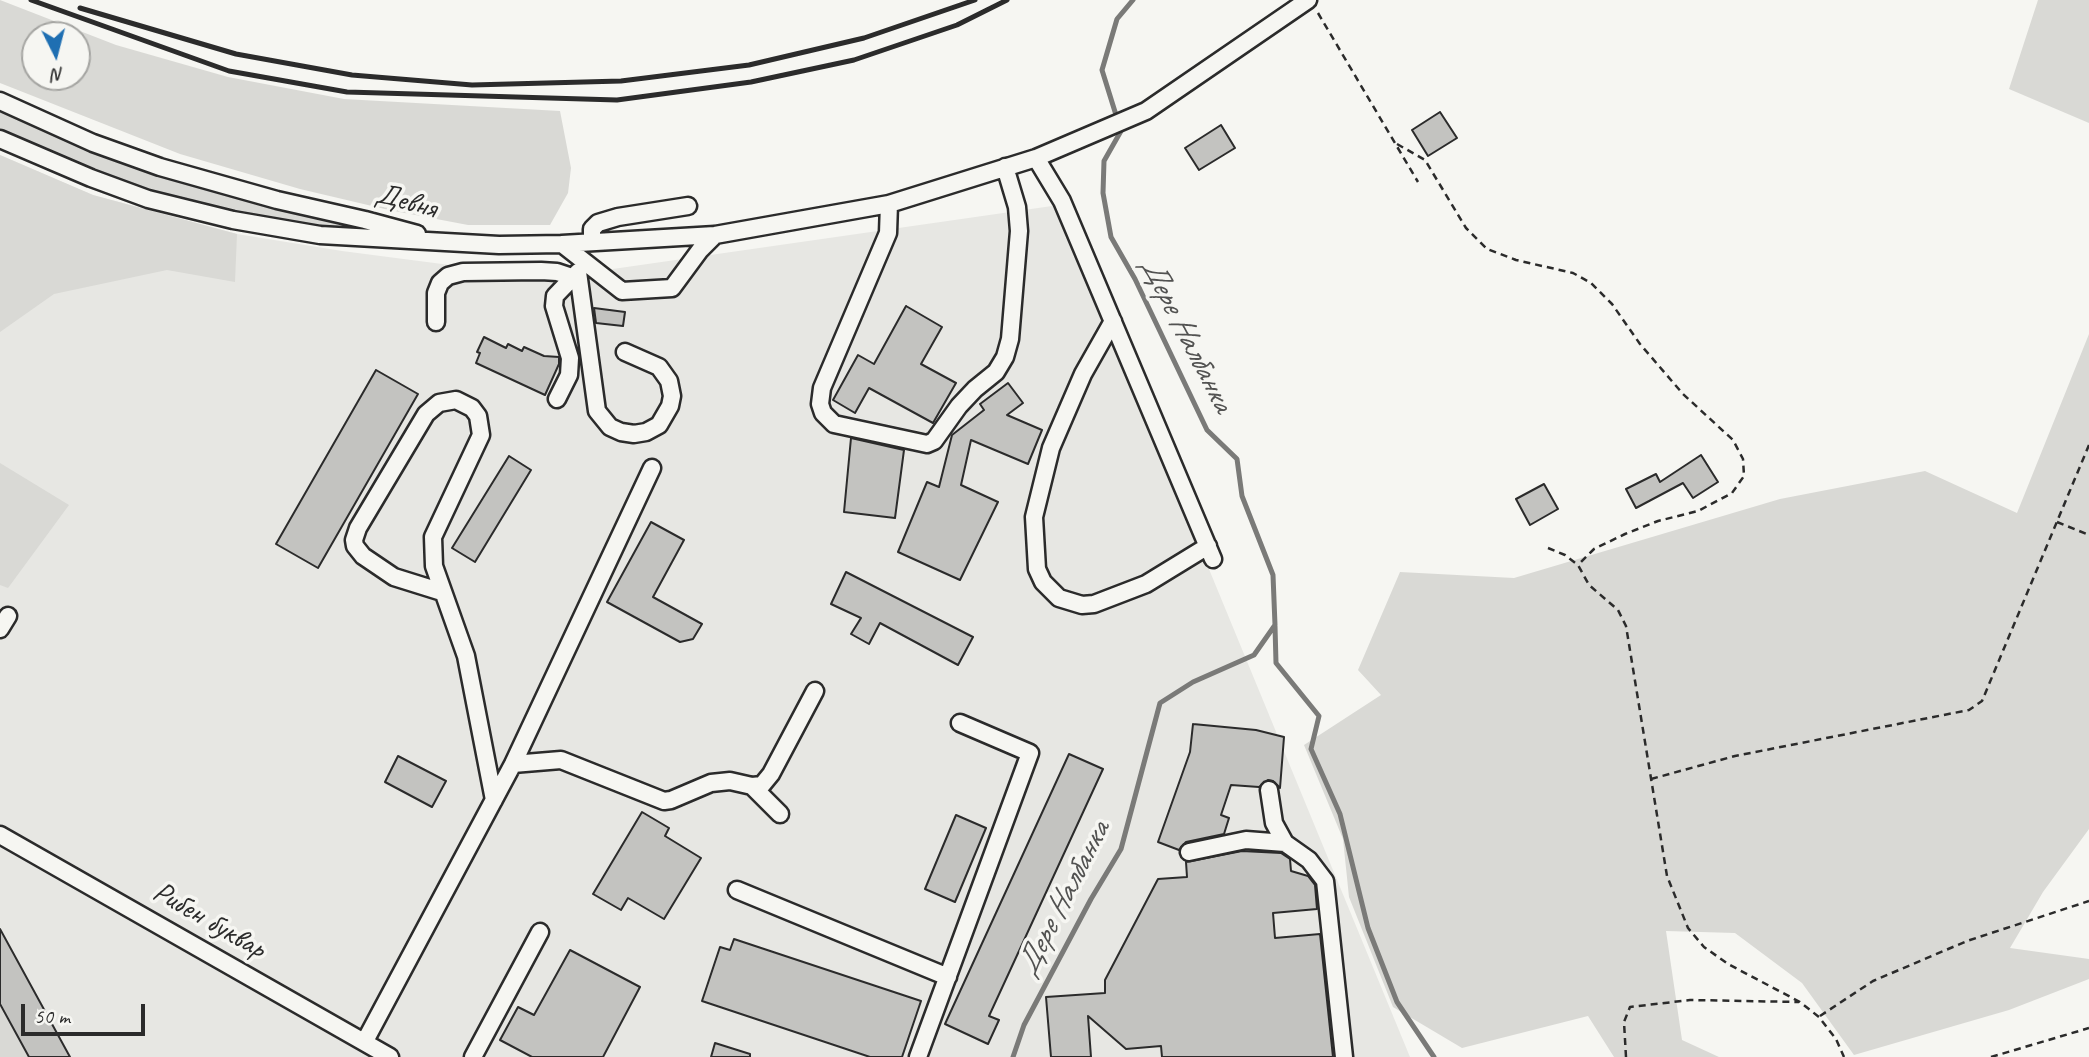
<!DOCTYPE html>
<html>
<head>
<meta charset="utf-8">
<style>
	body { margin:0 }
	#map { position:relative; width:2089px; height:1057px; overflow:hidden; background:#f6f6f2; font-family:Caveat,sans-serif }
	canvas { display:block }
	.north { position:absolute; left:21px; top:21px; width:70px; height:70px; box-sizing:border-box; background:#f6f6f2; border:2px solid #a5a5a2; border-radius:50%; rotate:174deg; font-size:19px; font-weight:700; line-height:28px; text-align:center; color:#2b2b2b }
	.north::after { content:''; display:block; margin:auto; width:24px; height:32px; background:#1f6fb2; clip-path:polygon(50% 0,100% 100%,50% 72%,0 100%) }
	.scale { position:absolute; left:21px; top:1004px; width:124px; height:32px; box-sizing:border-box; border:4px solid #2b2b2b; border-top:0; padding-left:9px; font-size:21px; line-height:24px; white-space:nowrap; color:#2b2b2b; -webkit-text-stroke:5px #f6f6f2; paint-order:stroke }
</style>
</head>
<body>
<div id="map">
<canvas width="2089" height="1057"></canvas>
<div class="north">N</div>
<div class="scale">50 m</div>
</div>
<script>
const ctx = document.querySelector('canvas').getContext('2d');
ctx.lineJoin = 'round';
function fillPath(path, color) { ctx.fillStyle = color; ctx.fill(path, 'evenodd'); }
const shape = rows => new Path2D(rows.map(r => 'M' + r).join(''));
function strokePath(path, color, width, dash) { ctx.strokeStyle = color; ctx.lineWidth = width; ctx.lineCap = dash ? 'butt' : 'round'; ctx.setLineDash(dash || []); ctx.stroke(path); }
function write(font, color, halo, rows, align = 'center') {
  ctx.font = font + ' Caveat,sans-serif'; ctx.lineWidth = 7; ctx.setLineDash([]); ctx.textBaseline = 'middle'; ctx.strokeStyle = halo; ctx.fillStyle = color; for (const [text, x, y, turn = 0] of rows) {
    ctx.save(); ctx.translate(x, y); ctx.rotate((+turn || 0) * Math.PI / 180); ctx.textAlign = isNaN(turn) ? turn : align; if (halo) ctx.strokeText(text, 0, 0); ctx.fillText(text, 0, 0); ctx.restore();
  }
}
fillPath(shape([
	[0,155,93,195,237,234,342,251,550,278,1059,205,1410,1057,0,1057]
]), '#e7e7e3');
fillPath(shape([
	[0,0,116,45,228,77,344,99,560,111,571,168,568,193,550,225,468,225,389,210,300,189,180,154,0,83],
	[35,35,77,35,77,77,35,77],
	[2038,0,2089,0,2089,123,2009,89],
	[0,101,93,143,443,241,365,238,148,199,0,139],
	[0,155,93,195,237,234,235,282,167,270,54,294,0,332],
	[2089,334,2089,829,2043,892,2010,948,2089,959,2089,979,2009,1010,1854,1055,1802,983,1735,933,1666,931,1682,1040,1719,1057,1614,1057,1588,1016,1462,1048,1393,1007,1349,897,1343,839,1304,745,1381,695,1358,670,1400,572,1514,578,1780,499,1925,471,2017,513],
	[0,463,69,505,8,588,0,585],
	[0,1006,29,1057,0,1057]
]), '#d9d9d5');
strokePath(shape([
	[1275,626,1276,663,1319,716,1311,749,1340,814,1368,928,1397,1002,1434,1057],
	[1013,1057,1024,1025,1091,899,1121,849,1160,703,1193,682,1254,655,1275,625,1273,575,1242,496,1237,459,1207,430,1135,279,1111,237,1103,193,1104,161,1121,131,1102,70,1117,19,1133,0]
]), '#7a7a78', 5);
const building = shape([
	[1440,112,1457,138,1428,156,1412,130,1440,112],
	[1221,125,1235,148,1199,170,1185,148,1221,125],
	[906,306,942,327,921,364,956,383,933,423,869,388,855,413,833,400,858,355,874,364,906,306],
	[594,308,625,312,623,326,596,323,594,308],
	[484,337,506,348,508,344,522,351,524,347,544,356,559,357,559,364,545,395,476,363,480,353,477,352,484,337],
	[376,370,418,394,318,568,276,544,376,370],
	[1008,383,1023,403,1007,415,1042,430,1028,464,971,440,961,485,998,502,960,580,898,552,927,482,939,487,952,435,984,410,980,404,1008,383],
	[851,438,904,450,895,518,844,512,851,438],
	[1701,455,1718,482,1693,498,1683,483,1636,508,1626,489,1656,474,1660,482,1701,455],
	[509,456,531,470,475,562,452,548,509,456],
	[1544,484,1558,509,1530,525,1516,499,1544,484],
	[651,522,684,540,653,597,702,624,693,639,680,642,607,602,651,522],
	[846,572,973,637,958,665,880,623,869,644,851,634,861,618,831,604,846,572],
	[1193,724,1256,730,1284,737,1280,788,1273,781,1268,780,1259,787,1231,785,1221,815,1229,818,1224,834,1186,842,1179,850,1158,842,1190,752,1193,724],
	[1069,754,1103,769,989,1016,999,1020,988,1044,945,1024,1069,754],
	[398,756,446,781,432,807,385,782,398,756],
	[642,812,669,828,665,836,701,858,664,919,628,898,621,910,593,894,642,812],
	[956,815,986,828,955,902,925,889,956,815],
	[1242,851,1281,853,1290,859,1291,871,1308,876,1315,885,1317,909,1273,913,1275,938,1320,934,1333,1057,1162,1057,1161,1046,1126,1049,1088,1016,1091,1057,1051,1057,1046,997,1105,993,1105,980,1158,879,1187,877,1186,862,1242,851],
	[0,929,70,1057,29,1057,0,1004,0,929],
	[734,939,921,1001,902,1057,870,1057,702,1001,720,947,730,950,734,939],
	[570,950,640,987,603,1057,532,1057,500,1040,518,1007,534,1015,570,950],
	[715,1043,750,1054,750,1057,711,1057,715,1043]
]);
fillPath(building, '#c3c3c0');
strokePath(building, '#2b2b2b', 2);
const minor = shape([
	[0,101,93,143,160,167,277,200,365,220,417,234],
	[0,139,91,178,148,199,233,220,320,235,499,245,562,244,715,235,889,204,1036,158,1146,111,1308,0],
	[1036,158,1062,201,1213,559],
	[889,204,888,233,822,388,820,404,823,413,834,424,927,444,934,441,959,406,975,389,996,372,1005,357,1010,339,1019,231,1017,207,1005,167],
	[592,242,592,229,598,223,618,217,688,206],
	[562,244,622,291,672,288,700,250,715,235],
	[578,272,597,411,610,427,621,432,634,434,646,432,659,425,670,406,672,396,669,381,659,367,625,352],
	[1113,321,1083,374,1051,448,1034,517,1037,569,1043,582,1059,598,1082,605,1094,604,1146,584,1208,546],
	[436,322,436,293,440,283,448,276,463,272,541,271,557,272,572,277],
	[557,399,569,375,570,358,554,306,555,296,578,272],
	[442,592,394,577,363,556,355,546,354,540,358,528,426,414,439,403,456,400,472,408,478,416,481,435,433,537,434,566,466,656,494,800],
	[0,629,8,616],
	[513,764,561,760,664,801,671,800,711,783,730,781,752,786,780,814],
	[752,786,762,785,771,774,815,691],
	[1269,790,1274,823,1285,843,1309,860,1325,881,1344,1057],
	[0,835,390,1057],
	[1189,852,1246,840,1285,843],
	[737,890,948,977],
	[365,1041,513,764,652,468],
	[473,1057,540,932],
	[918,1057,1030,753,960,723]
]);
strokePath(minor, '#2b2b2b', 21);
strokePath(shape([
	[1318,13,1418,182],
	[1397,144,1425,160,1466,228,1487,249,1516,260,1573,273,1591,283,1612,304,1640,344,1683,394,1733,440,1743,459,1744,476,1732,493,1698,511,1658,521,1625,534,1594,549,1578,565],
	[2057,522,2089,535],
	[1548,548,1565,555,1578,565,1589,585,1618,610,1626,626,1667,876,1688,928,1704,947,1728,964,1800,1002,1819,1017,1836,1039,1844,1057],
	[1651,779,1735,756,1969,710,1982,701,2089,445],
	[1820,1016,1873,981,1967,941,2089,901],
	[1626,1057,1624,1022,1630,1007,1690,1000,1799,1002],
	[1991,1057,2089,1028]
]), '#2b2b2b', 2.5, [7, 5]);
strokePath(minor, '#f6f6f2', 16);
strokePath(shape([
	[31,0,229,71,347,92,617,100,751,82,854,60,957,25,1007,0],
	[80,8,236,54,352,75,472,85,621,81,749,65,864,38,975,0]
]), '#2b2b2b', 5);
write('30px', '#2b2b2b', '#f6f6f2', [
	["Девня",406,202,15],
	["Рибен буквар",209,921,30]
]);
write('italic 32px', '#525251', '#f6f6f2', [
	["Дере Налбанка",1186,335,63],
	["Дере Налбанка",1064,899,-63]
]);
</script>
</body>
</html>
